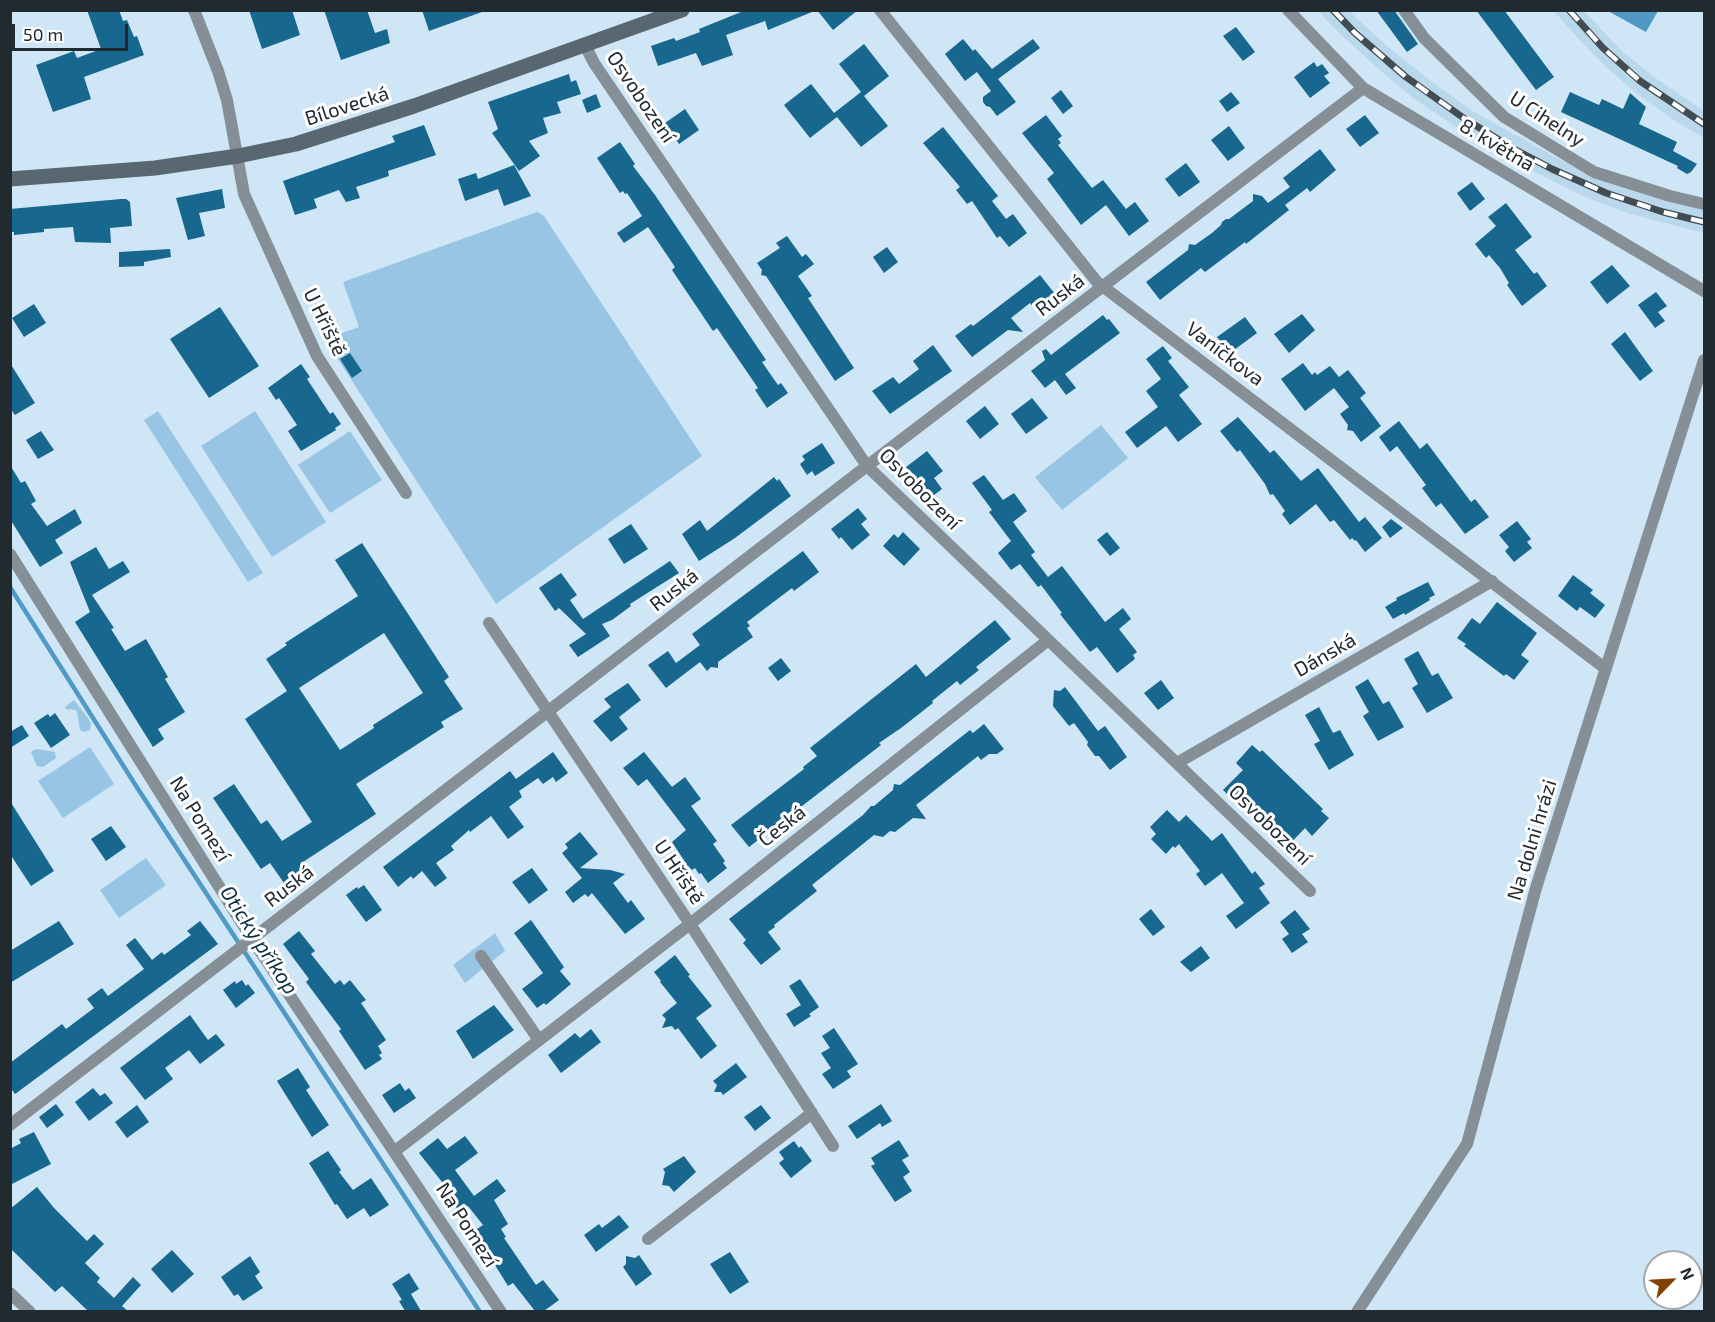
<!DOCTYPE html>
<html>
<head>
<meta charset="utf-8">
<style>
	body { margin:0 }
	#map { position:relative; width:1715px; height:1322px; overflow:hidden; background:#cee6f5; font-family:"Exo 2",sans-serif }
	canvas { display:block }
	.frame { position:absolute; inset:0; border:12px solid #212a2f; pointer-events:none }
	.north { position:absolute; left:1643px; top:1250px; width:60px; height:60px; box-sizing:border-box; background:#fff; border:2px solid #a6aaac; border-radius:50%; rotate:66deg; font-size:16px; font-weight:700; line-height:24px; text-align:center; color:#212a2f }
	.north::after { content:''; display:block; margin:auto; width:21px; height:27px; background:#814204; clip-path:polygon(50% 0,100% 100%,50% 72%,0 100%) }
	.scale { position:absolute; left:12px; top:24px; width:116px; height:27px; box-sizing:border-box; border:3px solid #212a2f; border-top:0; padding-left:8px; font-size:18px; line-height:21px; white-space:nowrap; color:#212a2f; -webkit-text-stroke:4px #fff; paint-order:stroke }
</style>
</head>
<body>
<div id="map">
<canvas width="1715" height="1322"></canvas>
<div class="frame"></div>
<div class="north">N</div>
<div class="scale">50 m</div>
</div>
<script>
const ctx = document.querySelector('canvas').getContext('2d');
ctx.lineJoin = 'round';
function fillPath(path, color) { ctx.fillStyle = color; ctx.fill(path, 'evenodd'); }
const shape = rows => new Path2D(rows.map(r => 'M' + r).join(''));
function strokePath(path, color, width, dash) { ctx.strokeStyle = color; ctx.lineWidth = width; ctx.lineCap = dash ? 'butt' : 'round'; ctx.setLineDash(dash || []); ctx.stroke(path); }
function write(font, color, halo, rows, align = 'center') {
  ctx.font = font + ' "Exo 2",sans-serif'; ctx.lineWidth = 6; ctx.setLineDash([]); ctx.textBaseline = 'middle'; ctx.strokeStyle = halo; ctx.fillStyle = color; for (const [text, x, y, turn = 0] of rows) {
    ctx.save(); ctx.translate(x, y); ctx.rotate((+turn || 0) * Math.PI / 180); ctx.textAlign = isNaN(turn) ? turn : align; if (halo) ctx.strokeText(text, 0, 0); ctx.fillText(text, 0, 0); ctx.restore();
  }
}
fillPath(shape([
	[1318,11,1349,11,1388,47,1428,79,1471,110,1557,158,1592,174,1704,209,1704,233,1630,214,1583,196,1509,159,1459,129,1413,98,1373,64,1335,29],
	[1554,11,1584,11,1622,51,1654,77,1704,111,1704,138,1675,121,1640,96,1607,68,1574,34]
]), '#bad8eb');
fillPath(shape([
	[537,212,544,216,702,456,496,604,325,339,359,327,343,282],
	[158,411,263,573,248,582,144,420],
	[255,411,326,522,272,557,201,446],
	[1101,425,1128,458,1062,510,1035,477],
	[350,431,382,480,330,513,298,465],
	[74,700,88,718,91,724,90,730,84,732,80,730,77,711,71,709,67,710,65,707],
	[90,747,114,784,63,818,38,781],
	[36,749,55,752,56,758,43,767,37,766,31,752],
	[146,858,166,885,119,918,100,890],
	[495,933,505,951,465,983,453,965]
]), '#97c5e3');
fillPath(shape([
	[1608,11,1658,10,1658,11,1646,32]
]), '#5099c4');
strokePath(shape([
	[10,587,138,789,480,1312]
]), '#5099c4', 4.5);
fillPath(shape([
	[87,10,119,10,123,21,127,20,134,37,137,36,144,55,84,77,91,99,53,112,36,65,74,51,77,58,101,49],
	[249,10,292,10,300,35,262,49],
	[324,10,367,10,375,33,387,29,390,43,341,60],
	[422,10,481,10,482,12,429,31],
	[746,10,811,10,812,12,768,30,765,21,726,35,733,55,702,66,696,53,658,66,651,46,674,38,676,41,700,32,699,29],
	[817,10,858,10,833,30],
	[1376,10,1394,10,1418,44,1407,52],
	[1476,10,1504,10,1554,77,1536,90],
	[1236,27,1255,52,1243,61,1223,36],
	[963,39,973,51,975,49,992,69,1033,39,1040,48,998,79,1016,102,997,116,990,107,986,106,983,102,983,97,991,91,977,72,965,81,945,54],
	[864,44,889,76,864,96,888,126,861,147,837,117,810,138,784,105,811,84,834,113,861,92,839,64],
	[1314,62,1317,67,1322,64,1329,73,1324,76,1330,83,1310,98,1294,77],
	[569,74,571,82,576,80,581,94,557,102,561,113,543,118,548,133,529,141,540,156,519,171,492,133,498,129,488,102],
	[1061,90,1073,106,1063,114,1051,98],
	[1231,92,1240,103,1227,112,1219,101],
	[1570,92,1599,105,1602,99,1623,109,1630,93,1646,107,1639,124,1677,142,1673,151,1697,164,1691,172,1687,174,1677,168,1678,166,1561,112],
	[596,94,601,107,587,113,582,100],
	[685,109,699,130,679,144,665,123],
	[1046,115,1062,136,1058,139,1061,143,1058,145,1092,188,1103,180,1126,209,1135,202,1149,221,1129,236,1106,205,1081,225,1047,179,1054,173,1022,133],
	[1365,115,1379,133,1360,147,1346,129],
	[424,125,436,155,388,171,389,176,356,187,360,198,346,202,339,190,314,199,317,208,295,215,283,181,395,142,392,136],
	[1229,126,1245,148,1228,161,1211,140],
	[943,127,998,196,992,201,1006,219,1013,214,1027,233,1009,247,1000,236,997,238,972,201,967,204,956,190,960,187,923,143],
	[620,142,635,164,633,166,655,195,766,360,762,362,778,385,781,383,788,393,767,408,755,390,758,388,717,328,713,331,672,270,675,267,648,227,624,243,617,233,642,216,627,193,625,194,623,191,620,193,597,158],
	[1320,149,1336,170,1310,192,1307,188,1285,205,1289,210,1246,244,1245,242,1205,272,1201,268,1160,300,1146,282,1188,250,1189,244,1195,245,1212,233,1221,225,1222,222,1226,219,1229,219,1253,201,1253,194,1262,196,1268,203,1290,187,1283,178],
	[1186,163,1200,182,1179,197,1165,179],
	[514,165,531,196,504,206,498,189,465,201,458,179,476,173,478,179],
	[1472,182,1485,199,1470,211,1457,193],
	[222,189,225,208,199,213,205,236,188,240,176,198],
	[121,199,126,199,130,202,132,226,110,228,111,243,75,242,73,227,44,229,44,232,14,235,14,232,10,232,10,209],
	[1506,203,1532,237,1515,250,1534,274,1537,272,1547,286,1522,306,1507,285,1509,283,1500,268,1489,255,1486,258,1475,244,1496,226,1488,217],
	[787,236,802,257,806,254,814,264,798,276,812,296,808,298,854,368,835,381,766,276,761,275,762,270,757,263,780,248,776,243],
	[887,247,898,262,884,273,873,257],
	[170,249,171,257,144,262,144,266,119,267,119,252],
	[1612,265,1630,286,1607,304,1590,282],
	[1040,275,1055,294,1035,309,1030,303,1011,318,1023,332,1008,330,972,357,955,336,971,324,973,326],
	[1656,292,1667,306,1658,312,1665,321,1655,328,1638,305],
	[34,304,46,323,24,337,12,318],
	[220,307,259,366,209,398,170,339],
	[1302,314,1315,330,1289,353,1274,334],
	[1103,315,1107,320,1109,319,1120,333,1065,374,1076,388,1066,395,1055,380,1045,388,1031,371,1045,360,1042,351,1046,349,1051,355],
	[1245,317,1257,333,1230,353,1217,337],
	[1625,332,1653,371,1640,381,1611,344],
	[933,345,952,371,890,414,872,391,893,377,899,384,919,369,913,361],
	[1163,346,1172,358,1168,361,1189,387,1179,395,1202,424,1178,442,1166,426,1137,448,1125,432,1158,407,1146,391,1161,379,1146,359],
	[350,353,362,371,352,378,340,359],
	[10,363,35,403,15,415,10,408],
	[1303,363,1312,375,1315,372,1317,375,1330,366,1339,377,1348,370,1366,393,1360,398,1381,426,1361,442,1353,431,1347,430,1348,425,1340,414,1349,407,1334,388,1305,411,1281,379],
	[301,364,310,377,307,379,330,414,333,412,341,424,335,428,336,430,301,451,288,431,297,425,279,398,276,400,268,388],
	[1032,398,1048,418,1026,434,1011,414],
	[985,406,999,424,980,439,966,421],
	[1238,417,1270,453,1274,450,1301,481,1318,468,1359,522,1365,517,1382,538,1365,552,1356,540,1355,541,1352,538,1350,540,1334,520,1330,522,1316,504,1290,525,1282,514,1285,511,1273,494,1270,495,1265,484,1240,450,1237,452,1220,431],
	[1399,421,1420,449,1427,443,1471,502,1475,499,1489,517,1465,534,1441,503,1436,507,1422,488,1426,485,1397,446,1390,452,1379,437],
	[41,431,54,450,38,459,26,440],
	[822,443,835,463,815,476,812,471,807,475,800,464,805,460,802,456],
	[927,451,943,471,934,478,942,489,930,498,906,467],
	[10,465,21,483,25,481,36,501,31,504,47,526,75,509,82,523,55,540,63,553,40,567,10,519],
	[984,475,1003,500,1014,493,1027,511,1013,522,1035,552,1031,555,1048,577,1062,566,1105,622,1123,608,1131,619,1119,629,1137,652,1133,655,1135,659,1117,673,1097,647,1090,652,1060,614,1062,613,1041,585,1038,587,1020,564,1011,570,998,553,1011,541,989,512,992,510,972,483],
	[774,477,777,481,779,479,791,496,735,538,699,561,682,534,700,520,707,531],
	[858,508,867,519,861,524,870,535,852,550,841,537,839,539,831,529],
	[1391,519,1403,528,1390,538,1382,527],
	[1517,521,1531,539,1527,542,1532,548,1514,562,1505,551,1509,547,1499,535],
	[631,524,648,549,624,564,608,539],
	[903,532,920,549,904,566,883,546,894,534,898,538],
	[1107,532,1120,548,1110,556,1097,540],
	[362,543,449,677,444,681,463,709,441,722,444,727,356,784,376,814,303,862,309,871,286,886,270,863,261,869,213,798,234,784,261,824,267,820,282,841,312,822,245,719,287,691,266,659,287,645,285,643,358,596,335,560],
	[384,633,423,693,373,725,374,728,340,750,299,688],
	[96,547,109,569,123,561,130,572,92,595,114,628,111,629,125,651,146,639,168,677,165,679,185,712,158,729,164,739,153,747,75,622,90,612,70,562],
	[803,551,819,572,794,591,792,588,747,622,750,626,747,628,753,637,718,662,718,668,711,667,707,671,700,662,666,688,648,665,668,651,676,663,700,645,692,634],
	[670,561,679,573,630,604,631,606,612,620,602,624,610,636,578,657,569,645,586,634,559,608,555,611,539,588,561,573,577,595,570,600,583,619],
	[1573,575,1593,590,1590,593,1605,605,1595,618,1580,607,1577,611,1558,596],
	[1428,582,1435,595,1429,598,1430,600,1405,615,1404,613,1393,619,1385,607,1397,600,1396,598],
	[1497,602,1537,633,1521,655,1529,661,1514,680,1506,674,1504,676,1464,646,1466,644,1457,638,1472,618,1480,624],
	[995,620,1011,639,976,667,979,670,960,685,957,681,932,701,933,703,901,728,879,743,881,745,749,847,731,825,804,769,803,767,817,756,810,748,916,664,926,677],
	[1418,651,1432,676,1438,673,1453,698,1427,713,1412,688,1418,684,1404,659],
	[781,658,791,671,778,681,768,668],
	[1368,679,1383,704,1389,701,1404,727,1378,741,1363,716,1369,712,1355,687],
	[1161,680,1174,698,1158,710,1144,693],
	[628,683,641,700,619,717,628,729,611,742,593,721,611,707,604,699],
	[1065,687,1098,731,1105,726,1127,757,1110,770,1099,756,1095,756,1087,745,1088,742,1074,723,1069,726,1053,706,1054,690,1060,691],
	[1319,707,1333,733,1340,730,1354,755,1329,770,1314,744,1320,741,1305,715],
	[55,713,70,735,51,748,34,723,48,714,50,717],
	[984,724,1004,749,997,754,989,754,981,760,978,756,916,805,926,819,913,818,895,832,890,831,883,837,874,835,812,885,817,891,774,925,775,927,768,932,781,949,761,965,743,943,746,940,729,919,863,815,871,806,874,806,893,790,894,784,900,785,970,730,973,733],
	[22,725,29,736,10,748,10,732],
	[1252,745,1260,752,1262,750,1323,809,1321,811,1329,818,1312,836,1305,828,1285,849,1223,790,1243,770,1236,763],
	[553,752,568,773,556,782,553,777,543,784,538,778,519,791,522,797,509,807,524,827,508,839,491,816,470,832,469,830,451,846,454,850,436,863,447,878,435,887,422,871,413,879,411,876,398,887,383,867,510,771,516,779],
	[644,752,672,787,685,777,701,799,691,806,717,841,713,844,725,861,723,863,727,868,708,883,701,873,699,874,695,868,692,870,687,865,672,842,686,830,647,779,638,786,623,768],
	[10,801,54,871,31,886,10,854],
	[1167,810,1179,822,1186,815,1212,841,1222,833,1252,874,1255,871,1265,884,1259,888,1270,903,1236,929,1226,916,1244,903,1222,873,1205,886,1196,874,1200,871,1179,844,1175,848,1173,846,1166,854,1151,839,1156,834,1150,827],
	[111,826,126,847,106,861,91,839],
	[580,832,598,854,580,868,610,870,625,874,613,883,628,903,631,900,645,919,625,934,592,893,588,897,585,894,573,903,565,892,582,878,562,853,568,848,565,844],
	[532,868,548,890,529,904,512,882],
	[364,885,382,910,366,922,346,895,357,887,358,889],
	[1151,909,1165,927,1153,936,1139,919],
	[1295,910,1310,929,1302,934,1308,942,1292,953,1282,939,1289,934,1280,922],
	[531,920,564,967,560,971,571,984,546,1005,544,1003,537,1008,522,989,543,973,514,933],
	[59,921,74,944,10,983,10,951],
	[200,921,218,944,15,1094,10,1087,10,1063,62,1024,66,1029,94,1008,87,999,102,988,108,996,144,969,126,945,135,938,152,960,162,952,164,955,191,935,187,931],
	[299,931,315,951,311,954,335,984,340,980,344,985,350,980,366,1000,361,1003,386,1040,378,1046,382,1053,379,1055,382,1059,365,1070,339,1031,341,1029,306,982,309,979,283,944],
	[1201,946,1210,958,1191,972,1180,962],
	[675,955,690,975,688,976,712,1006,696,1018,717,1046,701,1059,678,1028,675,1030,672,1026,662,1028,666,1019,662,1015,677,1003,660,982,661,981,654,972],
	[800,979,819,1007,809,1014,811,1016,794,1027,786,1014,801,1005,789,986],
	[242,980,246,986,248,984,255,993,236,1008,223,990,235,981,236,984],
	[494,1005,514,1030,473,1059,456,1031],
	[190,1015,208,1040,216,1034,225,1045,200,1064,189,1050,165,1068,173,1079,145,1100,120,1068],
	[834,1028,858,1064,847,1071,851,1077,833,1089,822,1074,831,1068,821,1053,830,1048,822,1036],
	[591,1029,601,1042,561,1073,548,1055,575,1033,580,1038],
	[736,1063,747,1077,723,1095,721,1092,714,1092,717,1085,713,1081],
	[298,1068,310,1087,306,1090,329,1125,312,1137,277,1081],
	[400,1083,405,1091,409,1088,416,1098,394,1113,382,1095],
	[93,1088,100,1096,105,1093,113,1103,89,1121,75,1102],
	[56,1104,64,1115,47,1128,39,1117],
	[881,1104,892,1121,882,1127,880,1123,857,1139,848,1126],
	[137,1105,149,1122,127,1138,115,1122],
	[761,1105,771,1118,755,1131,744,1117],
	[34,1132,51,1164,10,1185,10,1149,21,1143,19,1139],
	[465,1136,478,1153,455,1170,474,1196,497,1179,506,1191,494,1200,508,1224,501,1229,506,1237,504,1238,536,1285,543,1280,559,1300,544,1311,535,1311,513,1283,508,1286,474,1231,483,1225,468,1206,460,1212,443,1190,446,1187,419,1153,438,1138,447,1149],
	[899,1140,909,1156,902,1160,910,1172,903,1177,912,1191,895,1202,871,1166,875,1164,871,1158],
	[794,1141,799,1148,801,1146,812,1161,791,1178,779,1163,784,1159,779,1152],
	[328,1151,341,1170,339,1172,353,1190,371,1178,389,1205,370,1217,364,1208,347,1219,337,1204,335,1205,309,1163],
	[684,1156,696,1172,674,1192,669,1186,662,1185,665,1172,663,1169],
	[37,1187,54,1208,87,1241,94,1234,104,1244,85,1263,100,1278,97,1282,114,1298,133,1277,141,1285,122,1306,128,1311,88,1311,62,1286,55,1292,10,1248,10,1209],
	[619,1215,629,1227,596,1252,584,1235,599,1224,602,1228],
	[172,1250,194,1274,172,1293,151,1269],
	[730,1252,749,1282,730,1294,710,1264],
	[639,1255,652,1274,636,1286,623,1267,626,1264,626,1256,635,1258],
	[250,1256,260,1272,255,1276,263,1288,243,1301,238,1294,234,1296,221,1277],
	[409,1273,419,1289,403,1299,411,1294,421,1311,405,1311,399,1301,402,1300,392,1284]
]), '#17678f');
strokePath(shape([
	[194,10,218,71,227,100,244,194,317,356,406,493],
	[880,10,1097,282,1606,669],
	[1288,10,1363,88,1704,291],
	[1404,10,1424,38,1504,117,1594,172,1670,196,1704,204],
	[585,45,594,63,867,466,1310,891],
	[10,554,252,939,501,1312],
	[489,623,690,924,833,1146],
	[1177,763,1492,581],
	[481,956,539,1040],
	[10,1125,867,466,1363,88],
	[395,1151,690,924,1047,641],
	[648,1239,812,1113],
	[10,1293,30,1312],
	[1357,1312,1467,1144,1536,888,1704,360]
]), '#858f95', 12);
strokePath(shape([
	[10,179,155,168,238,156,296,144,414,106,682,10]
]), '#596770', 15);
const rail = shape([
	[1333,10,1355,33,1406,77,1465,119,1514,149,1552,169,1606,193,1663,212,1704,222],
	[1569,10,1603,48,1640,81,1704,124]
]);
strokePath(rail, '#414c53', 7);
strokePath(rail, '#fff', 4.5, [14]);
write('20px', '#212a2f', '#fff', [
	["Osvobození",641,97,56],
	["Bílovecká",347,106,-18],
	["U Cihelny",1547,119,33],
	["8. května",1497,145,31],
	["Ruská",1060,295,-37],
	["U Hřiště",325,322,64],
	["Vaníčkova",1225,354,37],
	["Osvobození",920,489,45],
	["Ruská",674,590,-38],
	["Dánská",1325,655,-30],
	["Na Pomezí",200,819,58],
	["Osvobození",1270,825,44],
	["Česká",782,826,-38],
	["Na dolni hrázi",1532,840,-73],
	["U Hřiště",679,872,56],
	["Ruská",289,886,-37],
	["Na Pomezí",467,1225,57]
]);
write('italic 21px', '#103144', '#fff', [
	["Otický příkop",259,940,57]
]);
</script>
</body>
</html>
